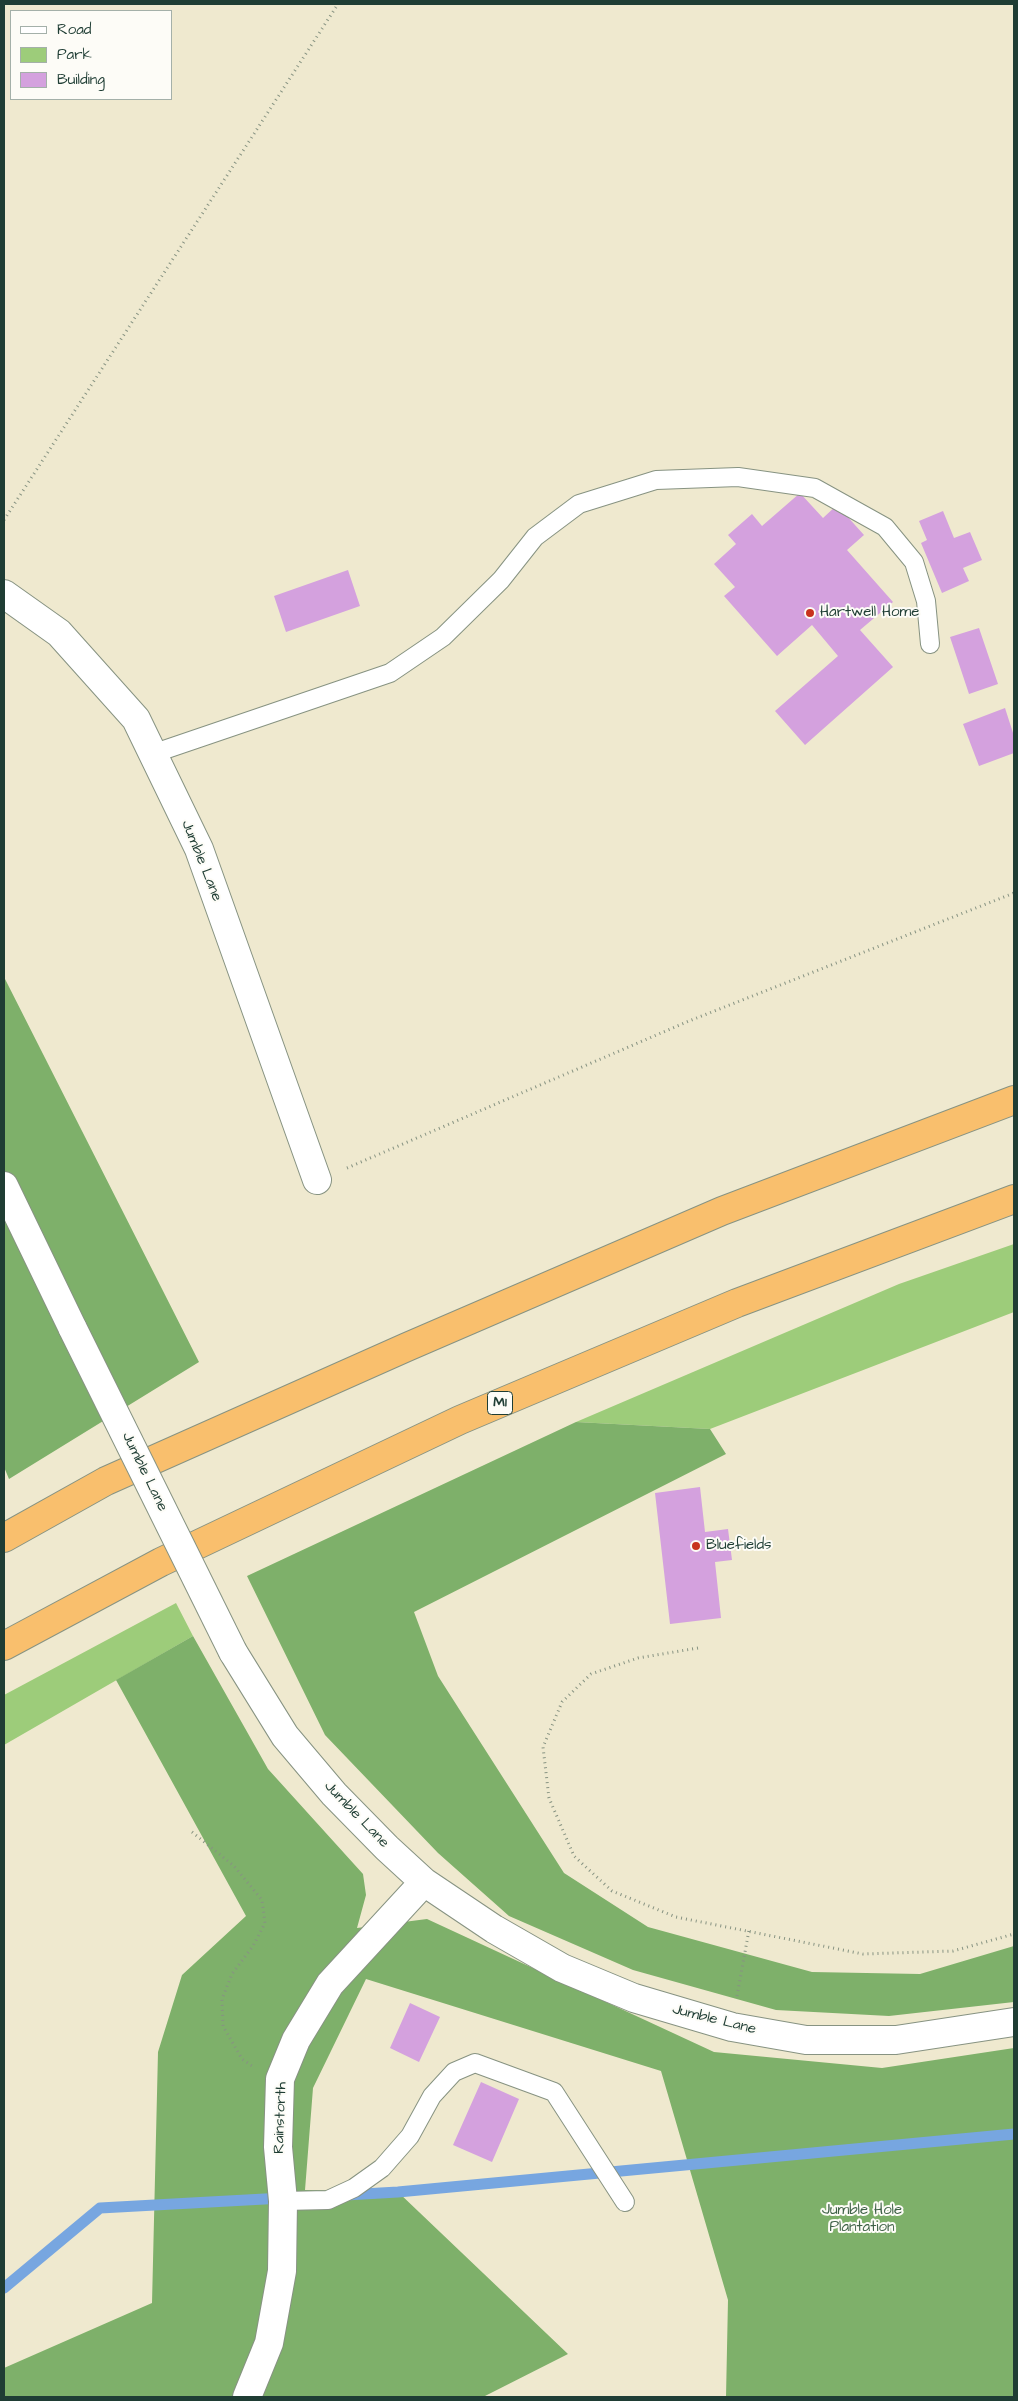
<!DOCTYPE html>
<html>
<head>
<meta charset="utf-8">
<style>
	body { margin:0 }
	#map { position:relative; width:1018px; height:2401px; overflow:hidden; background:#efe9cf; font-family:"Architects Daughter",sans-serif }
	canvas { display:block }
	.frame { position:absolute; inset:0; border:5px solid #1f3d34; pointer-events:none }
	.legend { position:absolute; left:10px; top:10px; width:162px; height:90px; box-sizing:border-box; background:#fdfcf7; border:1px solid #a4b0a9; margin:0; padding:6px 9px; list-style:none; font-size:15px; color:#1f3d34 }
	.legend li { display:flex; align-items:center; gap:10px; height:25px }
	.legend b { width:25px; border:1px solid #a4b0a9 }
</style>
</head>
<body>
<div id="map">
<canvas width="1018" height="2401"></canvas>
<div class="frame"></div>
<ul class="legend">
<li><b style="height:6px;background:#fff"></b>Road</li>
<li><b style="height:14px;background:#9dcc7a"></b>Park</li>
<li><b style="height:14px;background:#d4a1de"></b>Building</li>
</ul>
</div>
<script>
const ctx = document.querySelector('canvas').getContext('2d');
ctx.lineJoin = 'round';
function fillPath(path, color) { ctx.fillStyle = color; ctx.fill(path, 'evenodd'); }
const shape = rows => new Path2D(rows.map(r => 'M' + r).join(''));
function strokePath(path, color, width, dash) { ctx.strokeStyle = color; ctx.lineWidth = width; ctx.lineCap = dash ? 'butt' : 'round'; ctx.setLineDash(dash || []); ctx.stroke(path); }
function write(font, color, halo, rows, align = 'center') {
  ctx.font = font + ' "Architects Daughter",sans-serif'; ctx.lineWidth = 4; ctx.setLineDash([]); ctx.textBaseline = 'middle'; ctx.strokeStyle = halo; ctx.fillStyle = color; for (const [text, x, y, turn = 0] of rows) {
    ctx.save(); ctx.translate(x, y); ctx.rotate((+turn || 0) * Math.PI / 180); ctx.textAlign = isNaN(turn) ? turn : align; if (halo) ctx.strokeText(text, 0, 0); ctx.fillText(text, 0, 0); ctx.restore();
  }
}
fillPath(shape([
	[1014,1244,1014,1312,710,1429,576,1422,899,1284],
	[176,1603,193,1636,4,1745,4,1695]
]), '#9dcc7a');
fillPath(shape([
	[4,977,199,1362,9,1479,4,1467],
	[576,1422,710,1429,726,1454,414,1612,438,1676,564,1873,648,1927,812,1972,920,1974,1014,1946,1014,2002,889,2016,776,2010,633,1970,509,1916,438,1853,325,1735,247,1576],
	[193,1636,268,1769,363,1874,366,1895,357,1928,427,1919,714,2052,882,2068,1014,2048,1014,2397,726,2397,728,2300,661,2071,366,1979,313,2088,305,2190,398,2192,568,2354,483,2397,4,2397,4,2368,152,2303,158,2052,182,1975,246,1916,116,1680]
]), '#7eb06a');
strokePath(shape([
	[346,2195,398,2192,1014,2134],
	[4,2288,100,2208,283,2198]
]), '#77a6e0', 11);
fillPath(shape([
	[800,493,823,518,837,505,864,535,847,550,893,602,860,630,893,667,805,745,775,711,838,656,812,625,777,656,724,596,735,587,714,564,736,544,728,535,752,514,762,526],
	[943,511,954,538,970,532,982,560,963,568,969,581,942,593,921,543,927,540,919,521],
	[348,570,360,606,286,632,274,596],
	[979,628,998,684,969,694,950,637],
	[1005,708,1014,736,1014,753,979,766,963,724],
	[700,1487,705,1532,728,1529,732,1560,715,1562,721,1618,670,1624,655,1493],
	[410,2003,440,2017,419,2062,390,2048],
	[481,2082,519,2099,492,2162,453,2145]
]), '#d4a1de');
const service = shape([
	[152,754,390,673,443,637,501,580,535,537,579,504,656,480,738,477,815,488,885,527,914,562,926,601,930,644],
	[283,2201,328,2200,354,2188,382,2168,410,2136,432,2096,454,2072,475,2063,554,2092,625,2202]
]);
const minor = shape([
	[4,594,59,633,136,719,199,849,317,1180],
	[4,1186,73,1329],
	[233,1652,285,1736,334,1794,387,1848,424,1882,494,1929,562,1968,634,1998,732,2027,806,2040,896,2040,1014,2022],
	[247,2397,269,2343,282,2271,283,2201,278,2147,280,2079,296,2040,330,1984,424,1882]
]);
const motorway = shape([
	[4,1538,106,1481,407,1347,722,1211,1014,1100],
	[4,1646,161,1562,460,1420,737,1303,1014,1199]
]);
strokePath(service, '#879382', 20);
strokePath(minor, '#879382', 30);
strokePath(motorway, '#879382', 30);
strokePath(shape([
	[4,520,338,4],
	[347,1168,689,1021,1014,893],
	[698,1648,638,1658,591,1674,562,1702,543,1747,549,1798,574,1856,612,1891,676,1917,863,1954,953,1951,1014,1934],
	[192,1832,234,1866,262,1900,265,1923,253,1946,232,1974,222,1999,223,2026,242,2059,252,2066],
	[737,1996,749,1930]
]), '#879382', 3, [1, 4]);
strokePath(service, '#fff', 18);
strokePath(minor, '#fff', 28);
strokePath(motorway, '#f9bf6d', 28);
const minorBridge = shape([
	[73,1329,233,1652]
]);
strokePath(minorBridge, '#879382', 30, []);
strokePath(minorBridge, '#fff', 28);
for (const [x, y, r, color] of [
	[810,613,5,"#c8321e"],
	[696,1546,5,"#c8321e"]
]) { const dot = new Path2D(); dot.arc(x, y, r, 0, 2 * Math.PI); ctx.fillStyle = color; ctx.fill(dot); strokePath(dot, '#fdfcf7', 2); }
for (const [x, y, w] of [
	[500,1403,25]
]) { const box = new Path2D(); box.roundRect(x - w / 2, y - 11.5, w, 23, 4); ctx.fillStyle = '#fdfcf7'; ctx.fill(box); strokePath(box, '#1f3d34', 1); }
write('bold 14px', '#1f3d34', null, [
	["M1",500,1403]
]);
write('15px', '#1f3d34', '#fdfcf7', [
	["Hartwell Home",820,613],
	["Bluefields",706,1546]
], 'left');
write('15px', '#1f3d34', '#fdfcf7', [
	["Jumble Lane",201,861,68],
	["Jumble Lane",144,1472,64],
	["Jumble Lane",356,1815,46],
	["Jumble Lane",714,2020,14],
	["Rainstorth",281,2118,-88]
]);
write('15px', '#3e6146', '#fdfcf7', [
	["Jumble Hole",862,2211],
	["Plantation",862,2228]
]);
</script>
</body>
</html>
